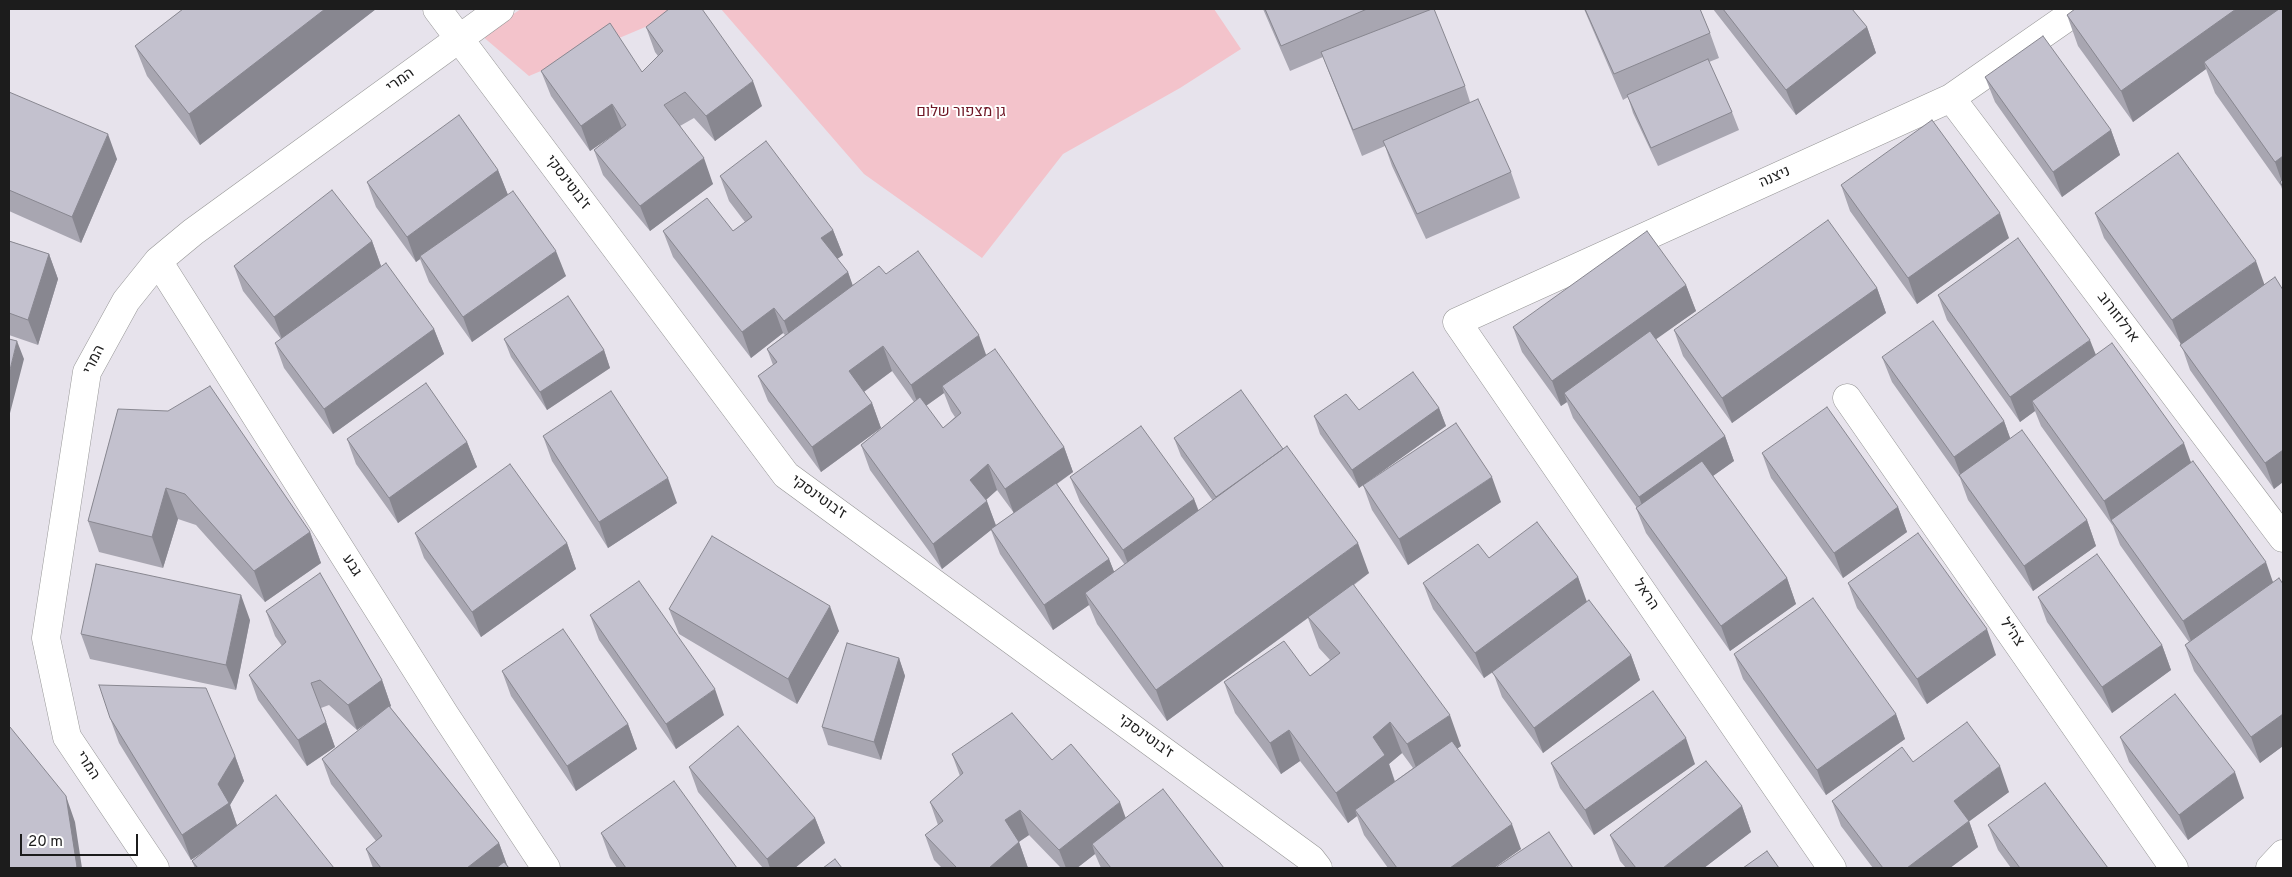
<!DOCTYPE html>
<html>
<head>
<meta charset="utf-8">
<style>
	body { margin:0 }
	#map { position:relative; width:2292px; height:877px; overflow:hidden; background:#e7e3ec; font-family:Overpass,sans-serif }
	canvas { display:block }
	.frame { position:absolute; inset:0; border:10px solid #1c1c1c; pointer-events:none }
	.scale { position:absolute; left:20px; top:834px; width:118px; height:22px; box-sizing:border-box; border:2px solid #1c1c1c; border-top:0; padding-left:6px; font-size:15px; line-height:18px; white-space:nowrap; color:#1c1c1c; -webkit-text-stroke:4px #fff; paint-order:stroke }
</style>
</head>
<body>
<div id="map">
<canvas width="2292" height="877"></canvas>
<div class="frame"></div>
<div class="scale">20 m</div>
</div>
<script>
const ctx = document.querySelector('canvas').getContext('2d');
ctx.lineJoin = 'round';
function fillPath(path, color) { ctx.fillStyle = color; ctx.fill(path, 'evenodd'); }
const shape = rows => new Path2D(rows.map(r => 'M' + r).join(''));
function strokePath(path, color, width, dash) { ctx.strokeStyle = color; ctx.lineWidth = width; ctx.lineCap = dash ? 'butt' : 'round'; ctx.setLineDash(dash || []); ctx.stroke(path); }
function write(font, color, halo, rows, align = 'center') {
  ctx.font = font + ' Overpass,Heebo,sans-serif'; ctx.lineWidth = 4; ctx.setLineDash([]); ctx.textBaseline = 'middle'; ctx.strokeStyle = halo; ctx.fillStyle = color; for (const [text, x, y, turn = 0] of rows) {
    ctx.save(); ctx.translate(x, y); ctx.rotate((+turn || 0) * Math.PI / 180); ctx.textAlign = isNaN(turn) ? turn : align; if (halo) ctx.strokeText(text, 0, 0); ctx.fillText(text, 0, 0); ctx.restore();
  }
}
fillPath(shape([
	[521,9,688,9,529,76,481,35],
	[721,9,1214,9,1241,49,1180,88,1063,154,982,258,864,174]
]), '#f3c3cb');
const street = shape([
	[437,9,786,475,1311,859,1318,868],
	[1951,98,2283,538],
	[158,261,445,715,546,868],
	[1847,398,2174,868],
	[155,868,67,737,46,638,87,372,126,301,158,261,193,232,500,9],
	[1832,868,1457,322,1951,98,2079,9],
	[2270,868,2283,854]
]);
strokePath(street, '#969696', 29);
strokePath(street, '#fff', 28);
fillPath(shape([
	[183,9,376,9,200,145,147,76,135,46],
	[1263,9,1431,9,1465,86,1470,102,1511,172,1520,198,1426,239,1392,166,1385,146,1362,156,1323,57,1290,71],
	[1584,9,1700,9,1710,33,1719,58,1709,62,1732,112,1739,130,1658,166,1633,113,1628,97,1623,100],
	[1713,9,1852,9,1867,27,1876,53,1796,115],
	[2283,9,2283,192,2281,186,2215,93,2206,69,2133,122,2078,46,2067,15],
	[646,27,762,106,715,141,694,118,680,126,713,184,650,231,603,175,594,150,616,133,590,151,551,96,541,71,642,72,658,56,655,52],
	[1985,77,2111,130,2120,155,2062,197,1995,102],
	[9,92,117,159,81,243,9,211],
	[498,170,508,195,566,276,472,342,429,282,420,259,416,262,376,207,367,182],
	[720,176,833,230,843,255,837,259,848,272,852,285,886,274,986,355,1064,447,1073,472,1057,484,1109,559,1114,572,1125,565,1080,502,1070,477,1194,499,1199,511,1213,501,1181,456,1174,438,1369,573,1354,585,1461,746,1457,749,1521,849,1494,868,1388,868,1364,835,1357,816,1348,823,1300,761,1281,774,1235,713,1224,682,1310,676,1330,660,1319,648,1308,618,1167,721,1097,624,1089,605,1053,630,1000,554,991,530,942,569,870,470,861,445,914,402,892,371,864,392,872,403,881,428,821,472,768,401,758,376,773,365,767,349,785,335,783,333,751,358,673,257,663,231,733,231,745,222,729,201],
	[944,393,951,411,955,417,943,428,926,406],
	[997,490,1014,513,996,525,986,500],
	[1402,753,1413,768,1395,781,1389,764],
	[1841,185,2009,238,1917,304,1850,211],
	[2095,213,2264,285,2283,290,2283,482,2274,489,2190,370,2181,344,2104,238],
	[9,241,49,254,58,279,38,345,9,335],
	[372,241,381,266,434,329,444,354,333,434,284,368,275,343,281,339,243,291,234,266],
	[1686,285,1696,311,1655,339,1725,436,1734,461,1713,476,1787,578,1796,604,1730,651,1646,533,1636,508,1637,508,1573,418,1567,402,1561,406,1522,352,1513,327],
	[1877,288,1886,313,1732,423,1683,356,1674,330],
	[1938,295,2096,355,2191,462,2273,582,2283,584,2283,746,2260,763,2194,671,2185,645,2189,642,2120,545,2113,526,2041,426,2035,411,2020,422,1947,320],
	[504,339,604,350,610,368,547,410,511,357],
	[1882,357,2004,421,2010,438,2087,520,2096,546,2033,591,1968,500,1960,478,1892,382],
	[1439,408,1446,426,1359,488,1320,434,1314,416,1359,410],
	[118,409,310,532,321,563,265,602,196,525,178,519,163,568,99,552,88,521],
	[543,436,677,503,608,548,552,461],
	[347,439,467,442,477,467,398,523,356,464],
	[1762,453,1898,507,1907,532,1843,578,1771,478],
	[1363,485,1501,502,1408,565,1372,510],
	[415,533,567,543,576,569,481,637,424,558],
	[1489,558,1578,577,1586,602,1631,655,1640,680,1543,753,1502,697,1493,672,1484,678,1433,609,1423,583],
	[1848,583,1996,655,1927,704,1857,608],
	[2038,597,2162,645,2171,670,2112,713,2047,622],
	[669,609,839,631,797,704,679,634],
	[266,611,382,680,391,706,390,707,499,843,507,865,509,868,373,868,366,849,376,841,331,784,322,759,370,721,357,730,329,705,321,708,335,747,307,766,258,700,249,675,282,646,275,636],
	[590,615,724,715,676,749,599,640],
	[250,620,236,690,90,659,81,634],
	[1734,654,1896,714,1905,739,1826,795,1743,679],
	[899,658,905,676,881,760,828,745,822,727],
	[502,671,628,724,637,749,576,791,511,696],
	[110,718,235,756,244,781,230,805,237,826,334,868,195,868,192,861,208,849,191,860,119,743],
	[2120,737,2244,798,2188,840,2129,762],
	[952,754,1052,760,1126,818,1224,868,1101,868,1095,854,1077,868,1061,868,1029,835,1019,842,1028,868,942,868,934,860,925,835,938,825,930,802,960,776],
	[1913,762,2009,792,1969,821,1978,847,1950,868,1873,868,1841,826,1832,801],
	[1551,763,1695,764,1594,835,1560,788],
	[689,767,815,818,825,843,795,868,763,868,698,792],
	[1742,806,1751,832,1704,868,1626,868,1620,861,1610,835],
	[1988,825,2108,868,2011,868,1998,850],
	[601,833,737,868,617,868,610,858]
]), '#a8a6b1');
fillPath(shape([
	[325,9,376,9,200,145,189,114],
	[2236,9,2283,9,2204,62,2206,69,2133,122,2121,91],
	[1867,27,1876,53,1796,115,1786,90],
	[753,81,762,106,715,141,706,116],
	[612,104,622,129,590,151,581,126],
	[2111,130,2120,155,2062,197,2053,172],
	[108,134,117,159,81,243,72,217],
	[2283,156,2283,185,2275,162],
	[704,158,713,184,650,231,640,206],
	[498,170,508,195,420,256,420,259,416,262,407,237],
	[2000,213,2009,238,1917,304,1908,278],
	[833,230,843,255,830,264,821,238],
	[372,241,381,266,283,342,274,317],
	[556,251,566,276,472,342,463,317],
	[49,254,58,279,38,345,28,320],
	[2256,261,2265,286,2181,345,2172,320],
	[848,272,857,297,793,346,784,321],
	[1686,285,1696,311,1569,401,1564,393,1567,402,1561,406,1552,381],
	[1877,288,1886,313,1732,423,1722,398],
	[774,308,783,333,751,358,742,332],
	[434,329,444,354,333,434,324,409],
	[979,335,988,360,942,386,944,393,920,410,911,385],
	[2090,340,2100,365,2032,401,2035,411,2020,422,2010,397],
	[17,341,24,359,9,417,9,374],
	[883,346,892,371,858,396,849,371],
	[604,350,610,368,547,410,540,392],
	[872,403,881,428,821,472,812,447],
	[1439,408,1446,426,1359,488,1352,470],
	[2004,421,2013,446,1962,479,1954,457],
	[1725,436,1734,461,1648,522,1639,497],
	[467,442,477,467,398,523,389,498],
	[2184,443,2193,468,2111,520,2113,526,2104,501],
	[1064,447,1073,472,1014,514,1005,489],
	[2283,450,2283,482,2274,489,2265,463],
	[988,464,997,490,979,506,970,480],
	[1492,477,1501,502,1408,565,1399,539],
	[668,478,677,503,608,548,599,522],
	[166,488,178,519,163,568,152,537],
	[1194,499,1203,524,1132,575,1123,550],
	[987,501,996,526,942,569,933,544],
	[1898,507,1907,532,1843,578,1834,553],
	[2087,520,2096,546,2033,591,2024,566],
	[310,532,321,563,265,602,254,571],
	[567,543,576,569,481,637,472,612],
	[1358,543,1369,573,1167,721,1156,690],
	[1109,559,1119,584,1085,593,1089,605,1053,630,1044,605],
	[2266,562,2275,588,2193,646,2183,621],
	[1578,577,1587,602,1484,678,1475,653],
	[1787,578,1796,604,1730,651,1721,626],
	[241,595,250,620,236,690,226,665],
	[830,606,839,631,797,704,788,679],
	[1987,629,1996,655,1927,704,1917,679],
	[2162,645,2171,670,2112,713,2102,687],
	[1631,655,1640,680,1543,753,1534,728],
	[899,658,905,676,881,760,874,742],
	[382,680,391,706,357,730,348,705],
	[715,689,724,715,676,749,666,724],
	[1896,714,1905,739,1826,795,1817,770],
	[2283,714,2283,746,2260,763,2251,737],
	[1450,715,1461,746,1419,775,1407,744],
	[326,722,335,747,307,766,298,740],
	[1390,722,1402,753,1389,764,1396,786,1355,810,1357,816,1348,823,1336,793,1373,737],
	[628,724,637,749,576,791,567,766],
	[1289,730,1300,761,1281,774,1270,743],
	[1686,738,1695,764,1594,835,1585,810],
	[235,756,244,781,230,805,238,828,191,860,182,835,218,784],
	[2000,766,2009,792,1963,826,1954,801],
	[2235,772,2244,798,2188,840,2179,815],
	[66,796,75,822,82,868,75,868],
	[1120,802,1129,827,1092,844,1095,854,1077,868,1066,868,1059,850],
	[1742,806,1751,832,1704,868,1663,868],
	[1020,810,1029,835,1014,845,1005,820],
	[815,818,825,843,795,868,770,868,767,859],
	[1969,821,1978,847,1950,868,1907,868],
	[1512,824,1521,849,1494,868,1450,868],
	[1019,842,1028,868,989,868],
	[499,843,508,868,467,868]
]), '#888790');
const building = shape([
	[183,9,325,9,189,114,135,46,183,9],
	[669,9,702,9,753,81,706,116,685,92,664,105,704,158,640,206,594,150,626,125,612,104,581,126,541,71,610,23,642,72,663,51,646,27,669,9],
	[1265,9,1367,9,1281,46,1265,9],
	[1432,9,1434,9,1465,86,1353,130,1321,52,1432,9],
	[1585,9,1700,9,1710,33,1614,74,1585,9],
	[1723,9,1852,9,1867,27,1786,90,1723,9],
	[2075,9,2236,9,2121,91,2067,15,2075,9],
	[2279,9,2283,9,2283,156,2275,162,2204,62,2279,9],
	[2043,36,2111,130,2053,172,1985,77,2043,36],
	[1708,59,1732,112,1651,148,1627,95,1708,59],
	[9,92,108,134,72,217,9,190,9,92],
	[1478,99,1511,172,1417,214,1383,141,1478,99],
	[459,115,498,170,407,237,367,182,459,115],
	[1932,120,2000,213,1908,278,1841,185,1932,120],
	[766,141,833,230,821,238,848,272,784,321,774,308,742,332,663,231,707,198,733,231,752,217,720,176,766,141],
	[2178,153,2256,261,2172,320,2095,213,2178,153],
	[2283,179,2283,187,2280,182,2283,179],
	[332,190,372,241,274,317,234,266,332,190],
	[513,191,556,251,463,317,420,256,513,191],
	[1828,220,1877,288,1722,398,1674,330,1828,220],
	[1647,231,1686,285,1552,381,1513,327,1647,231],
	[2018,238,2090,340,2010,397,1938,295,2018,238],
	[9,241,49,254,28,320,9,313,9,241],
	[918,251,979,335,911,385,883,346,849,371,872,403,812,447,758,376,777,362,767,349,879,266,886,274,918,251],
	[386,263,434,329,324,409,275,343,386,263],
	[2275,277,2283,290,2283,450,2265,463,2180,345,2275,277],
	[568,296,604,350,540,392,504,339,568,296],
	[1933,321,2004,421,1954,457,1882,357,1933,321],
	[1650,331,1725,436,1639,497,1564,393,1650,331],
	[9,339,17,341,9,374,9,339],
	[2112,343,2184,443,2104,501,2032,401,2112,343],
	[995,349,1064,447,1005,489,988,464,970,480,987,501,933,544,861,445,920,397,943,428,961,413,942,386,995,349],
	[1413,372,1439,408,1352,470,1314,416,1346,394,1359,410,1413,372],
	[426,383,467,442,389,498,347,439,426,383],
	[210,386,310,532,254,571,185,494,166,488,152,537,88,521,118,409,168,411,210,386],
	[1241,390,1283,449,1216,497,1174,438,1241,390],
	[611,391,668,478,599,522,543,436,611,391],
	[1827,407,1898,507,1834,553,1762,453,1827,407],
	[1456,423,1492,477,1399,539,1363,485,1456,423],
	[1141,426,1194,499,1123,550,1070,477,1141,426],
	[2022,430,2087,520,2024,566,1959,475,2022,430],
	[1287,446,1358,543,1156,690,1085,593,1287,446],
	[1702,461,1787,578,1721,626,1636,508,1702,461],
	[2193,461,2266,562,2183,621,2111,520,2193,461],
	[510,464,567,543,472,612,415,533,510,464],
	[1056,483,1109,559,1044,605,991,529,1056,483],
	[1537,522,1578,577,1475,653,1423,583,1478,544,1489,558,1537,522],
	[1918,533,1987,629,1917,679,1848,583,1918,533],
	[712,536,830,606,788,679,669,609,712,536],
	[2097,554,2162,645,2102,687,2038,597,2097,554],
	[96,564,241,595,226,665,81,634,96,564],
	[320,573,382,680,348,705,320,680,311,683,326,722,298,740,249,675,286,642,266,611,320,573],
	[2279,578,2283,584,2283,714,2251,737,2185,645,2279,578],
	[639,581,715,689,666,724,590,615,639,581],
	[1353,584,1450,715,1407,744,1390,722,1373,737,1385,755,1336,793,1289,730,1270,743,1224,682,1284,641,1310,676,1340,653,1308,617,1353,584],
	[1813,598,1896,714,1817,770,1734,654,1813,598],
	[1589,600,1631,655,1534,728,1492,672,1589,600],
	[563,629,628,724,567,766,502,671,563,629],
	[847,643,899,658,874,742,822,727,847,643],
	[99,685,206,688,235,756,218,784,229,803,182,835,110,718,99,685],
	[1653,691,1686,738,1585,810,1551,763,1653,691],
	[2175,694,2235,772,2179,815,2120,737,2175,694],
	[389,706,499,843,467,868,381,868,366,849,382,836,322,759,389,706],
	[1012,713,1052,760,1071,744,1120,802,1059,850,1020,810,1005,820,1019,842,989,868,957,868,925,835,943,821,930,802,963,773,952,754,1012,713],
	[1967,722,2000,766,1954,801,1969,821,1907,868,1883,868,1832,801,1902,747,1913,762,1967,722],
	[738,726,815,818,767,859,689,767,738,726],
	[9,727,10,727,66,796,77,867,75,868,9,868,9,727],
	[1452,741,1512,824,1450,868,1397,868,1355,810,1452,741],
	[1706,761,1742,806,1663,868,1636,868,1610,835,1706,761],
	[674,781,737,868,626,868,601,833,674,781],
	[2045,783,2108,868,2020,868,1988,825,2045,783],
	[1163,789,1224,868,1111,868,1092,844,1163,789],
	[276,795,334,868,198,868,192,861,276,795],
	[1549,832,1573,868,1495,868,1549,832],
	[1767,851,1779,868,1743,868,1767,851],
	[835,859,842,868,823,868,835,859],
	[504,862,509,868,496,868,504,862]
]);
fillPath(building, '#c3c1ce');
strokePath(building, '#888790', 1);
write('15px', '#1c1c1c', '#fff', [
	["המרי",401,81,-36],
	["ניצנה",1775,178,-24],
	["ז'בוטינסקי",567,183,53],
	["ארלוזורוב",2117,318,53],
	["המרי",95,360,-64],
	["ז'בוטינסקי",818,498,36],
	["גבע",351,566,58],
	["הראל",1645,595,56],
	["צה\"ל",2011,633,55],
	["ז'בוטינסקי",1145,737,36],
	["המרי",87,766,56]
]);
write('15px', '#6e1624', '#fff', [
	["גן מצפור שלום",961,113]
]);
</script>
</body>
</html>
